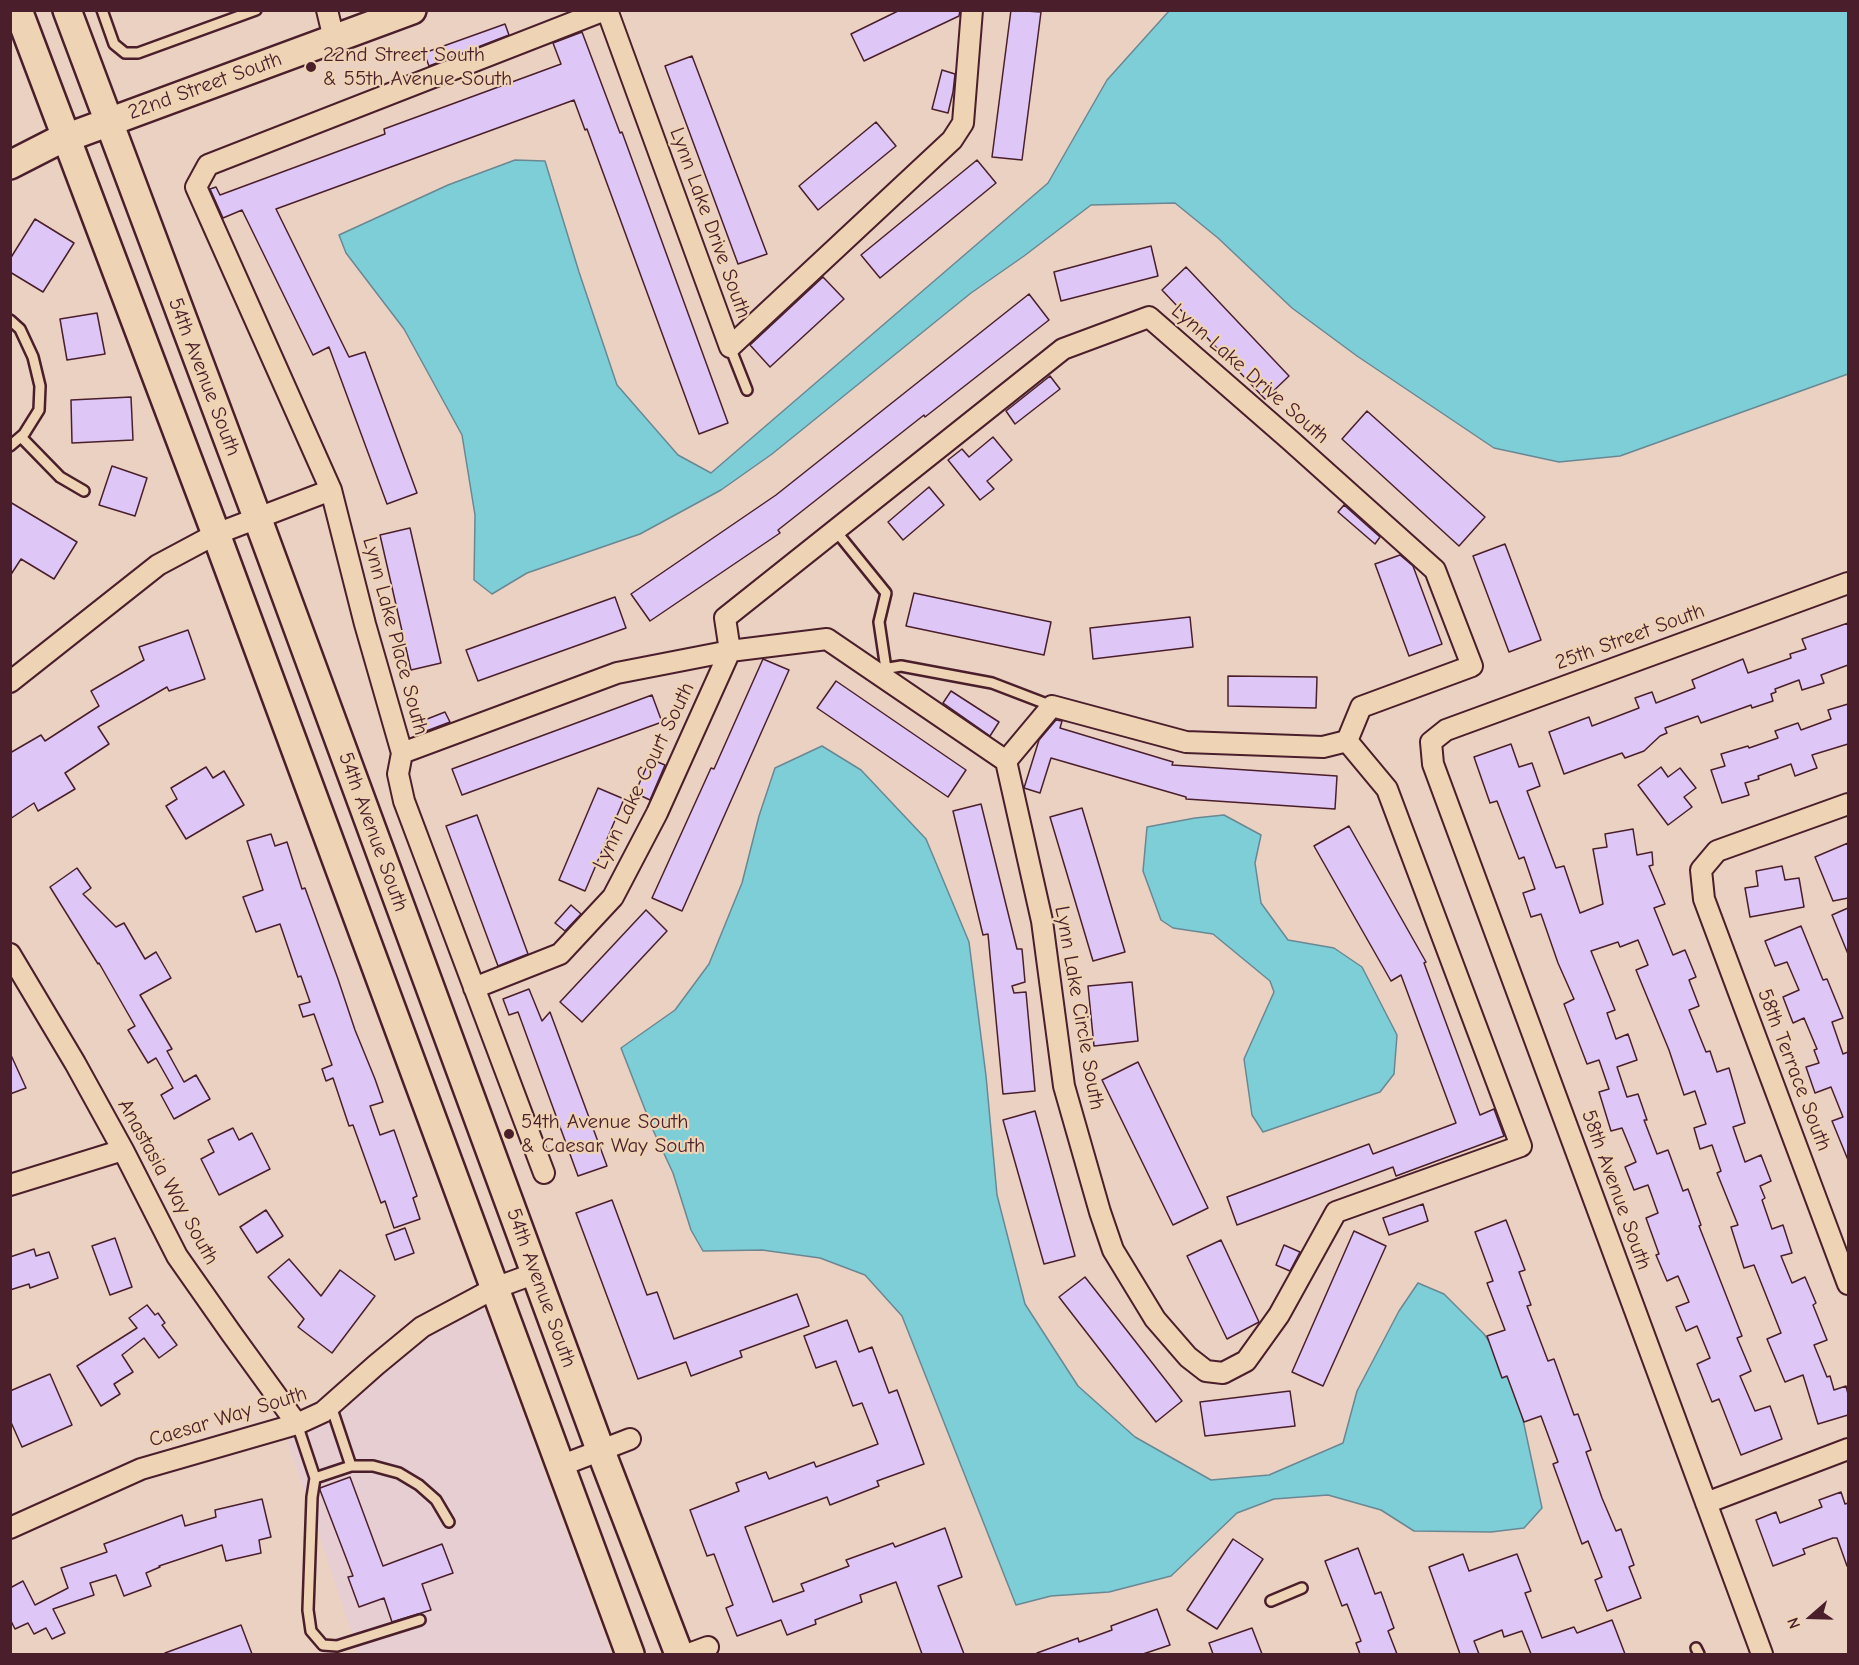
<!DOCTYPE html>
<html>
<head>
<meta charset="utf-8">
<style>
	body { margin:0 }
	#map { position:relative; width:1859px; height:1665px; overflow:hidden; background:#ebd1c2; font-family:"Comic Neue",sans-serif }
	canvas { display:block }
	.frame { position:absolute; inset:0; border:12px solid #4a1f2b; pointer-events:none }
	.north { position:absolute; left:1781px; top:1587px; width:60px; height:60px; -webkit-text-stroke:4px #eed4b5; paint-order:stroke; rotate:250deg; font-size:16px; font-weight:700; line-height:24px; text-align:center; color:#4a1f2b }
	.north::after { content:''; display:block; margin:auto; width:21px; height:27px; background:#4a1f2b; clip-path:polygon(50% 0,100% 100%,50% 72%,0 100%) }
</style>
</head>
<body>
<div id="map">
<canvas width="1859" height="1665"></canvas>
<div class="frame"></div>
<div class="north">N</div>
</div>
<script>
const ctx = document.querySelector('canvas').getContext('2d');
ctx.lineJoin = 'round';
function fillPath(path, color) { ctx.fillStyle = color; ctx.fill(path, 'evenodd'); }
const shape = rows => new Path2D(rows.map(r => 'M' + r).join(''));
function strokePath(path, color, width, dash) { ctx.strokeStyle = color; ctx.lineWidth = width; ctx.lineCap = dash ? 'butt' : 'round'; ctx.setLineDash(dash || []); ctx.stroke(path); }
function write(font, color, halo, rows, align = 'center') {
  ctx.font = font + ' "Comic Neue",sans-serif'; ctx.lineWidth = 4.5; ctx.setLineDash([]); ctx.textBaseline = 'middle'; ctx.strokeStyle = halo; ctx.fillStyle = color; for (const [text, x, y, turn = 0] of rows) {
    ctx.save(); ctx.translate(x, y); ctx.rotate((+turn || 0) * Math.PI / 180); ctx.textAlign = isNaN(turn) ? turn : align; if (halo) ctx.strokeText(text, 0, 0); ctx.fillText(text, 0, 0); ctx.restore();
  }
}
fillPath(shape([
	[482,1304,611,1654,359,1654,286,1436,293,1434,295,1436,302,1431,428,1334]
]), '#e7ced2');
const water = shape([
	[1169,11,1848,11,1848,374,1620,456,1559,462,1494,448,1357,356,1292,308,1218,238,1175,203,1091,205,1024,256,971,293,772,454,721,490,640,534,527,573,492,594,474,580,475,515,462,435,404,329,346,253,339,235,448,185,515,160,545,161,579,272,617,385,678,455,711,473,1048,183,1107,80,1169,11],
	[822,746,861,770,926,839,969,942,986,1076,997,1195,1025,1304,1078,1386,1135,1437,1211,1480,1269,1475,1343,1443,1357,1391,1399,1311,1418,1283,1444,1294,1484,1334,1514,1378,1542,1508,1524,1528,1491,1532,1414,1531,1381,1510,1328,1495,1274,1499,1237,1513,1171,1576,1109,1592,1051,1596,1016,1605,902,1316,865,1275,820,1258,762,1250,703,1251,691,1230,673,1173,653,1130,621,1048,675,1010,709,964,742,883,759,816,775,768,822,746],
	[1224,815,1261,835,1255,863,1261,903,1288,940,1334,948,1362,967,1397,1035,1394,1074,1380,1092,1263,1132,1252,1115,1244,1059,1274,992,1270,981,1213,934,1173,928,1161,920,1143,871,1147,827,1195,818,1224,815]
]);
fillPath(water, '#7eced8');
strokePath(water, '#698893', 1.5);
const building = shape([
	[900,10,960,10,959,16,864,61,851,34,900,10],
	[1011,10,1041,12,1022,160,992,157,1011,10],
	[505,24,509,35,429,66,424,53,505,24],
	[582,32,620,133,622,132,728,423,699,434,587,129,585,130,574,100,276,209,349,357,365,352,417,493,387,504,329,347,313,355,242,210,223,218,210,189,216,187,220,195,385,134,384,129,561,64,553,43,582,32],
	[692,56,767,254,738,264,665,66,692,56],
	[942,70,955,74,953,92,948,113,932,109,942,70],
	[876,122,896,146,818,210,799,186,876,122],
	[977,160,996,183,880,278,861,255,977,160],
	[35,219,74,243,43,292,10,272,10,259,35,219],
	[1151,246,1158,276,1061,301,1054,272,1151,246],
	[1186,267,1289,376,1265,399,1162,290,1186,267],
	[823,277,844,299,770,367,750,345,823,277],
	[1029,294,1049,320,925,417,924,415,778,530,780,533,650,621,631,594,776,495,1029,294],
	[97,313,105,354,67,360,60,319,97,313],
	[1050,376,1060,389,1015,424,1006,411,1050,376],
	[131,397,133,440,72,443,71,400,131,397],
	[1367,411,1485,517,1459,546,1342,439,1367,411],
	[993,437,1012,460,987,481,994,489,980,500,948,460,962,449,969,457,993,437],
	[112,466,147,478,135,516,99,505,112,466],
	[929,487,944,505,903,540,888,522,929,487],
	[10,502,77,542,54,579,21,559,10,576,10,502],
	[1344,505,1380,537,1375,544,1338,512,1344,505],
	[410,528,441,663,411,670,380,535,410,528],
	[1505,544,1541,640,1509,652,1473,556,1505,544],
	[1400,555,1413,566,1442,644,1409,656,1375,564,1400,555],
	[914,593,1051,622,1044,655,906,626,914,593],
	[615,597,626,628,478,681,466,650,615,597],
	[1190,617,1193,647,1093,659,1090,628,1190,617],
	[1848,623,1848,665,1821,675,1824,683,1802,690,1799,680,1775,689,1776,692,1771,694,1773,701,1752,708,1751,705,1701,723,1698,716,1665,728,1667,733,1660,736,1644,751,1625,758,1622,753,1564,774,1549,732,1589,717,1592,726,1639,708,1635,698,1652,692,1656,703,1695,688,1692,680,1743,659,1748,673,1791,658,1790,654,1806,649,1802,639,1848,623],
	[188,630,205,679,169,691,167,687,98,727,109,744,65,773,75,789,38,811,34,803,10,819,10,753,41,735,45,741,99,706,91,691,144,660,139,647,188,630],
	[763,659,789,670,682,911,652,898,711,768,714,769,763,659],
	[1228,676,1317,677,1316,708,1228,706,1228,676],
	[836,681,966,770,948,797,817,708,836,681],
	[951,691,999,722,990,736,943,703,951,691],
	[652,695,662,722,462,795,452,769,652,695],
	[1848,704,1848,744,1812,755,1817,768,1795,776,1791,764,1758,776,1759,779,1745,783,1749,795,1722,803,1711,770,1725,766,1721,754,1748,746,1749,748,1778,738,1775,731,1798,723,1801,730,1831,719,1828,710,1848,704],
	[445,712,450,722,421,733,417,723,445,712],
	[1056,720,1062,721,1060,728,1173,762,1172,765,1337,776,1335,809,1186,799,1186,797,1051,758,1040,793,1024,788,1039,740,1056,720],
	[1511,744,1519,767,1532,763,1540,786,1527,791,1556,868,1564,866,1580,913,1603,904,1593,849,1607,847,1605,834,1633,829,1637,855,1652,852,1653,865,1649,866,1665,904,1654,908,1673,955,1685,950,1696,977,1689,980,1699,1006,1689,1010,1706,1052,1710,1051,1717,1072,1729,1068,1745,1123,1733,1127,1745,1162,1761,1155,1771,1181,1760,1186,1765,1198,1762,1200,1772,1229,1783,1225,1792,1253,1781,1256,1792,1283,1805,1277,1816,1303,1813,1305,1827,1340,1814,1345,1827,1377,1830,1376,1834,1390,1846,1386,1848,1394,1848,1415,1818,1424,1803,1375,1785,1382,1767,1339,1781,1333,1754,1265,1744,1268,1731,1227,1738,1225,1717,1173,1721,1171,1712,1145,1700,1149,1694,1128,1706,1124,1695,1091,1684,1095,1669,1050,1636,970,1648,965,1638,940,1620,947,1618,942,1591,951,1615,1010,1607,1013,1616,1039,1628,1034,1637,1060,1617,1067,1627,1097,1638,1094,1647,1120,1644,1120,1657,1154,1668,1150,1683,1191,1688,1189,1701,1225,1699,1226,1742,1336,1737,1338,1751,1371,1740,1376,1755,1411,1770,1406,1782,1439,1741,1455,1719,1399,1712,1402,1697,1364,1710,1358,1697,1326,1686,1331,1676,1307,1689,1302,1678,1276,1667,1281,1656,1255,1659,1254,1646,1218,1658,1213,1648,1185,1634,1190,1625,1167,1636,1162,1622,1128,1611,1131,1599,1092,1609,1089,1599,1060,1587,1064,1564,1004,1574,999,1558,963,1541,914,1531,917,1523,893,1535,889,1524,857,1519,859,1497,801,1490,803,1474,757,1511,744],
	[650,759,665,765,650,800,635,793,650,759],
	[206,767,213,778,224,771,244,805,186,839,166,806,177,799,171,788,206,767],
	[1661,767,1668,777,1680,768,1696,788,1684,797,1692,807,1668,825,1638,785,1661,767],
	[598,788,624,799,585,891,559,880,598,788],
	[981,804,1017,949,1022,949,1025,982,1012,986,1014,993,1026,992,1035,1091,1003,1094,988,934,983,935,953,811,981,804],
	[1082,808,1125,952,1093,961,1050,817,1082,808],
	[477,815,528,954,498,966,446,826,477,815],
	[1349,826,1426,962,1424,963,1480,1115,1494,1109,1504,1136,1396,1176,1393,1167,1237,1225,1227,1197,1369,1144,1373,1154,1456,1123,1401,975,1391,981,1314,846,1349,826],
	[271,834,275,846,287,842,302,889,305,888,338,979,355,1030,375,1079,383,1102,370,1106,380,1135,394,1130,417,1196,413,1198,420,1219,394,1228,385,1201,381,1203,353,1125,349,1126,333,1078,326,1081,322,1069,332,1065,314,1014,303,1017,299,1005,310,1002,301,976,298,977,280,924,256,932,243,897,263,890,247,841,271,834],
	[1848,843,1848,898,1833,901,1815,857,1848,843],
	[1782,866,1785,880,1799,878,1804,907,1750,917,1745,888,1758,886,1756,871,1782,866],
	[77,868,91,888,83,894,116,927,124,923,145,959,156,952,171,978,140,995,172,1049,167,1051,184,1082,196,1075,210,1099,174,1119,161,1095,173,1088,156,1058,148,1063,128,1030,135,1026,99,963,98,964,50,887,77,868],
	[571,905,581,914,565,931,555,923,571,905],
	[1848,908,1848,954,1832,915,1848,908],
	[646,910,667,931,582,1022,560,1002,646,910],
	[1801,926,1823,980,1827,979,1843,1018,1832,1022,1843,1054,1848,1052,1848,1160,1832,1121,1843,1117,1831,1087,1815,1093,1806,1067,1819,1063,1814,1050,1817,1049,1804,1018,1793,1023,1783,997,1799,990,1787,962,1775,966,1765,941,1801,926],
	[1132,982,1138,1041,1094,1046,1088,986,1132,982],
	[529,989,542,1021,550,1012,607,1166,578,1176,518,1012,509,1015,503,999,529,989],
	[10,1053,26,1088,10,1094,10,1053],
	[1138,1062,1208,1208,1173,1225,1102,1080,1138,1062],
	[1035,1111,1075,1256,1044,1264,1003,1120,1035,1111],
	[233,1128,239,1140,252,1133,270,1169,219,1195,201,1159,214,1152,208,1140,233,1128],
	[612,1200,647,1295,657,1292,674,1339,797,1294,809,1326,740,1351,742,1357,691,1376,686,1362,638,1379,576,1213,612,1200],
	[1423,1204,1428,1221,1389,1235,1383,1218,1423,1204],
	[266,1210,283,1236,257,1253,240,1227,266,1210],
	[1506,1220,1525,1270,1519,1272,1531,1305,1527,1306,1548,1361,1554,1359,1574,1415,1578,1414,1591,1450,1586,1452,1602,1498,1616,1531,1621,1529,1634,1565,1629,1567,1641,1598,1607,1611,1595,1580,1602,1577,1588,1541,1582,1544,1553,1464,1558,1462,1541,1416,1524,1422,1507,1376,1502,1378,1487,1336,1505,1330,1487,1283,1493,1281,1475,1232,1506,1220],
	[405,1228,414,1253,395,1260,386,1235,405,1228],
	[1354,1231,1386,1246,1323,1386,1292,1372,1354,1231],
	[115,1238,132,1287,110,1295,92,1246,115,1238],
	[1221,1240,1259,1322,1227,1339,1187,1256,1221,1240],
	[1284,1245,1300,1252,1290,1271,1276,1265,1284,1245],
	[34,1249,36,1256,49,1252,58,1278,30,1288,29,1284,10,1290,10,1257,34,1249],
	[289,1259,321,1296,340,1270,375,1296,332,1353,298,1327,304,1319,268,1277,289,1259],
	[1085,1277,1182,1401,1156,1422,1059,1297,1085,1277],
	[147,1305,155,1315,158,1313,165,1323,162,1325,177,1345,159,1358,144,1338,122,1355,133,1372,114,1384,120,1394,101,1406,77,1366,137,1328,129,1318,147,1305],
	[847,1320,859,1352,872,1347,889,1393,897,1390,924,1464,877,1481,879,1486,830,1505,827,1497,745,1527,773,1602,804,1591,801,1584,849,1566,846,1560,893,1543,895,1547,945,1528,962,1577,938,1586,964,1654,922,1654,896,1582,860,1595,862,1602,815,1620,816,1624,787,1635,781,1620,737,1636,726,1608,733,1605,714,1554,707,1556,690,1510,739,1491,736,1483,766,1472,769,1479,814,1462,816,1467,878,1444,862,1403,853,1406,836,1361,816,1368,804,1336,847,1320],
	[50,1374,72,1425,22,1447,10,1420,10,1391,50,1374],
	[1290,1391,1295,1426,1205,1436,1200,1402,1290,1391],
	[350,1477,383,1566,442,1544,453,1573,422,1584,431,1610,392,1622,384,1598,359,1607,348,1577,353,1576,320,1490,320,1488,350,1477],
	[1841,1492,1845,1504,1848,1503,1848,1566,1847,1566,1837,1538,1833,1538,1803,1549,1805,1554,1773,1566,1756,1520,1776,1512,1780,1523,1822,1507,1819,1500,1841,1492],
	[262,1499,271,1537,259,1540,261,1553,226,1561,222,1545,159,1566,160,1567,146,1573,151,1586,124,1596,116,1575,90,1583,94,1595,53,1609,65,1633,52,1639,46,1628,34,1634,28,1623,15,1629,10,1619,10,1588,23,1581,35,1605,68,1588,61,1568,107,1552,104,1544,182,1515,185,1526,216,1517,215,1510,262,1499],
	[1233,1539,1263,1559,1217,1629,1187,1610,1233,1539],
	[1358,1548,1375,1594,1381,1592,1394,1628,1388,1631,1397,1654,1360,1654,1356,1643,1361,1641,1347,1604,1342,1606,1325,1561,1358,1548],
	[1463,1554,1469,1571,1517,1554,1531,1591,1525,1593,1542,1638,1574,1627,1577,1633,1612,1620,1625,1654,1531,1654,1522,1631,1504,1637,1502,1630,1474,1641,1479,1654,1460,1654,1429,1567,1463,1554],
	[1157,1609,1170,1645,1143,1654,1037,1654,1037,1653,1078,1638,1079,1642,1112,1630,1111,1626,1157,1609],
	[241,1625,252,1654,165,1654,165,1653,241,1625],
	[1252,1628,1262,1654,1213,1654,1209,1643,1252,1628]
]);
fillPath(building, '#dec7f7');
strokePath(building, '#4a1f2b', 1.5);
const lane = shape([
	[102,10,114,44,125,53,138,53,256,10],
	[10,320,20,329,33,357,40,386,39,410,24,434,10,446],
	[730,347,747,390],
	[21,437,60,477,84,491],
	[835,530,886,593,879,622,886,669],
	[877,670,901,666,992,683,1052,706],
	[331,1406,351,1466],
	[297,1424,315,1478,351,1466,373,1466,399,1473,419,1485,436,1500,449,1522],
	[315,1478,312,1497,308,1610,311,1631,323,1645,337,1646,420,1620],
	[1271,1601,1302,1588],
	[1696,1648,1699,1654]
]);
const street = shape([
	[327,10,334,39],
	[607,10,730,347,952,140,963,123,972,10],
	[10,682,158,565,216,534,331,490],
	[1052,706,1186,742,1323,747,1347,741,1387,789,1521,1146,1336,1212,1279,1315,1246,1361,1223,1373,1206,1371,1188,1357,1155,1319,1113,1250,1100,1212,1064,1086,1042,921,1006,761,1052,706],
	[402,753,617,673,730,651,725,618,1063,349,1149,317,1290,440,1435,570,1472,666,1361,707,1347,741],
	[1848,804,1717,851,1701,870,1704,899,1848,1284],
	[10,954,75,1063,123,1150,177,1256,231,1333,297,1424],
	[474,988,560,954,613,897,657,813,730,651,827,639,1006,761],
	[544,1173,404,801,398,774,402,753,365,624,331,490,196,187,208,165,605,10],
	[10,1185,123,1150],
	[560,1466,630,1439],
	[1706,1503,1848,1449],
	[10,1528,141,1469,297,1424,323,1412,376,1365,422,1327,495,1288,536,1273],
	[689,1654,708,1647],
	[1762,1654,1433,764,1431,742,1446,730,1848,583]
]);
const secondary = shape([
	[18,10,216,534,630,1654],
	[67,10,257,517,600,1449,679,1654],
	[10,165,55,142,412,10]
]);
strokePath(lane, '#4a1f2b', 14);
strokePath(street, '#4a1f2b', 24);
strokePath(secondary, '#4a1f2b', 32);
strokePath(lane, '#eed4b5', 9);
strokePath(street, '#eed4b5', 20);
strokePath(secondary, '#eed4b5', 27);
for (const [x, y, r, color] of [
	[311,67,6,"#4a1f2b"],
	[509,1134,6,"#4a1f2b"]
]) { const dot = new Path2D(); dot.arc(x, y, r, 0, 2 * Math.PI); ctx.fillStyle = color; ctx.fill(dot); strokePath(dot, '#eed4b5', 2); }
write('21px', '#4a1f2b', '#eed4b5', [
	["22nd Street South",323,55],
	["& 55th Avenue South",323,79],
	["54th Avenue South",521,1122],
	["& Caesar Way South",521,1146]
], 'left');
write('21px', '#4a1f2b', '#eed4b5', [
	["22nd Street South",205,86,-20],
	["Lynn Lake Drive South",710,223,70],
	["Lynn Lake Drive South",1250,374,41],
	["54th Avenue South",204,377,69],
	["Lynn Lake Place South",395,636,75],
	["25th Street South",1630,637,-20],
	["Lynn Lake Court South",644,776,-64],
	["54th Avenue South",373,832,70],
	["Lynn Lake Circle South",1079,1008,80],
	["58th Terrace South",1794,1070,69],
	["Anastasia Way South",168,1182,61],
	["58th Avenue South",1616,1190,70],
	["54th Avenue South",541,1288,70],
	["Caesar Way South",228,1417,-17]
]);
</script>
</body>
</html>
